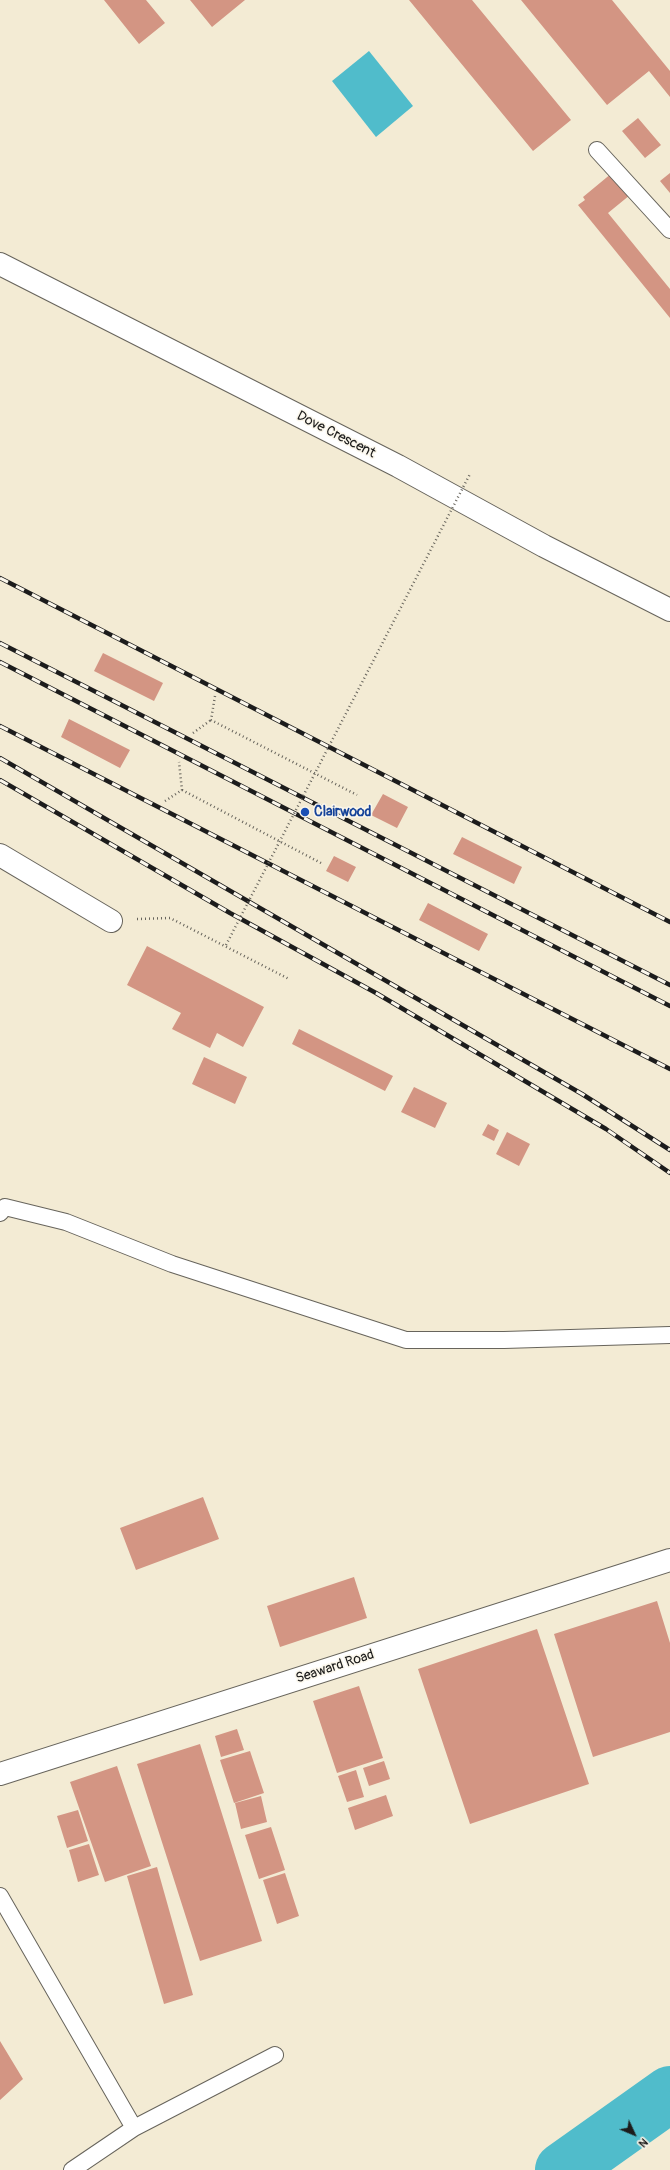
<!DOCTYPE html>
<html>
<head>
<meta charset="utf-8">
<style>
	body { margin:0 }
	#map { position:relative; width:670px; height:2170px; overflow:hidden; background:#f3ebd4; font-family:Pangolin,sans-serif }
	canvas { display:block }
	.north { position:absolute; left:614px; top:2114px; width:40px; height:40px; -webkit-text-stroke:3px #fbf7ec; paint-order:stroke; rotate:134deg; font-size:11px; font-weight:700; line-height:16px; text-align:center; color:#1c1c1c }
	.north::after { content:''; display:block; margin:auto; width:14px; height:18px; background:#1c1c1c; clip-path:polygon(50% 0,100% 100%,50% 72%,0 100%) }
</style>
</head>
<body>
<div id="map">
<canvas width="670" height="2170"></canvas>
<div class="north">N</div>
</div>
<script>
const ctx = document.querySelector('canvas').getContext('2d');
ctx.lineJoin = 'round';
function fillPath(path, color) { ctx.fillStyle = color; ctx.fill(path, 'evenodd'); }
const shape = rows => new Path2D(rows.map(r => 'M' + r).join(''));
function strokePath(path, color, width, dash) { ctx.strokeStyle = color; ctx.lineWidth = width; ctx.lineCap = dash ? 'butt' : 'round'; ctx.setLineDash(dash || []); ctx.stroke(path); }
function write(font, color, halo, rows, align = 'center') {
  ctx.font = font + ' Pangolin,sans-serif'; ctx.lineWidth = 3; ctx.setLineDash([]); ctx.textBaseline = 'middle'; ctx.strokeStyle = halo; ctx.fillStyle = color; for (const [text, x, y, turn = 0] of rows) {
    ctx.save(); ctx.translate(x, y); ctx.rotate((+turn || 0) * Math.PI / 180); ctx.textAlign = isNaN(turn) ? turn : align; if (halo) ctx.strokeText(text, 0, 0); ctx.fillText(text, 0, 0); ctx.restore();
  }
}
fillPath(shape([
	[369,51,413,106,376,137,332,81]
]), '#50bccb');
strokePath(shape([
	[563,2170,670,2094]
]), '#50bccb', 56);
fillPath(shape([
	[104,0,146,0,165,23,139,44],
	[190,0,245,0,212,27],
	[409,0,472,0,571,120,533,151],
	[521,0,612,0,670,71,670,97,649,71,607,105],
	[638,118,661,145,645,158,622,131],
	[612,173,630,195,608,213,670,289,670,318,578,205,585,200,583,197],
	[670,173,670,193,660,181],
	[103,653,163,683,154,701,94,671],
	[69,719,130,750,120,768,61,737],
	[383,794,408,807,397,828,371,815],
	[462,837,522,867,514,884,453,854],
	[334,856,356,867,348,882,326,871],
	[428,903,488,934,479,951,419,920],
	[147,946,264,1007,243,1047,217,1033,210,1048,172,1029,181,1013,127,985],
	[299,1029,393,1076,385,1091,292,1044],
	[204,1057,247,1077,235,1104,192,1084],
	[414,1087,447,1103,435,1128,401,1112],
	[488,1124,499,1130,494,1141,482,1135],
	[507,1132,530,1144,519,1166,496,1154],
	[203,1497,219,1539,136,1570,120,1528],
	[354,1577,367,1618,280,1647,267,1606],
	[657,1601,670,1643,670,1732,593,1757,554,1634],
	[537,1629,589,1784,470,1824,418,1669],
	[359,1686,383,1758,337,1773,313,1701],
	[237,1729,244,1750,221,1757,215,1736],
	[200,1744,262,1941,200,1961,137,1764],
	[250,1751,264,1793,234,1803,220,1760],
	[384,1761,390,1779,369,1786,363,1768],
	[117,1766,151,1866,105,1882,70,1782],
	[356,1770,364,1797,347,1802,338,1776],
	[386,1795,393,1816,355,1830,348,1808],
	[261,1796,267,1822,241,1829,235,1803],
	[78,1810,88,1841,67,1848,57,1816],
	[271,1827,285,1870,259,1879,245,1835],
	[89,1844,99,1875,78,1882,69,1850],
	[157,1867,193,1995,164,2004,127,1876],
	[285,1873,299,1916,277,1924,263,1880],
	[0,2041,23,2079,0,2100]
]), '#d39583');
const service = shape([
	[597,150,670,230],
	[0,1213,5,1207,66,1222,172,1264,406,1340,504,1340,670,1335],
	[0,1896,134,2128,72,2170],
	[134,2128,275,2055]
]);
const minor = shape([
	[0,264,398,466,544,546,670,610],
	[0,855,111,921]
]);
const tertiary = shape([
	[0,1774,670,1560]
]);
strokePath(service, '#67645c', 18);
strokePath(minor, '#67645c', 24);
strokePath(tertiary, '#67645c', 24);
strokePath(shape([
	[215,696,211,720,357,795],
	[193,733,211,720],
	[182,790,321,863],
	[165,801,182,790,179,762],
	[137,919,170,918,289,979]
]), '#67645c', 2.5, [1, 3]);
strokePath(service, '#fff', 16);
strokePath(minor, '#fff', 22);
strokePath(tertiary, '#fff', 22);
const rail = shape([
	[0,578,670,922],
	[0,643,670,985],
	[0,662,670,1006],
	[0,726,670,1069],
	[0,758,582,1094,670,1150],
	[0,780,230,913,376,993,606,1129,670,1173]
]);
strokePath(rail, '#1c1c1c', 4.5);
strokePath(rail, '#fbf7ec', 3, [9]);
strokePath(shape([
	[226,945,470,474]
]), '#67645c', 2.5, [1, 3]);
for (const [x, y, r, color] of [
	[305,812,5,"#1a4fb4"]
]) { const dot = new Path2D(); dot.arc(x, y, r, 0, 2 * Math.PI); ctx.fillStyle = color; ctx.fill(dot); strokePath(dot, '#fbf7ec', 1.5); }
write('14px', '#1c1c1c', '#fbf7ec', [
	["Dove Crescent",336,435,27],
	["Seaward Road",335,1667,-18]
]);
write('bold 14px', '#164399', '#fbf7ec', [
	["Clairwood",314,812]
], 'left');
</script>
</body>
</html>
